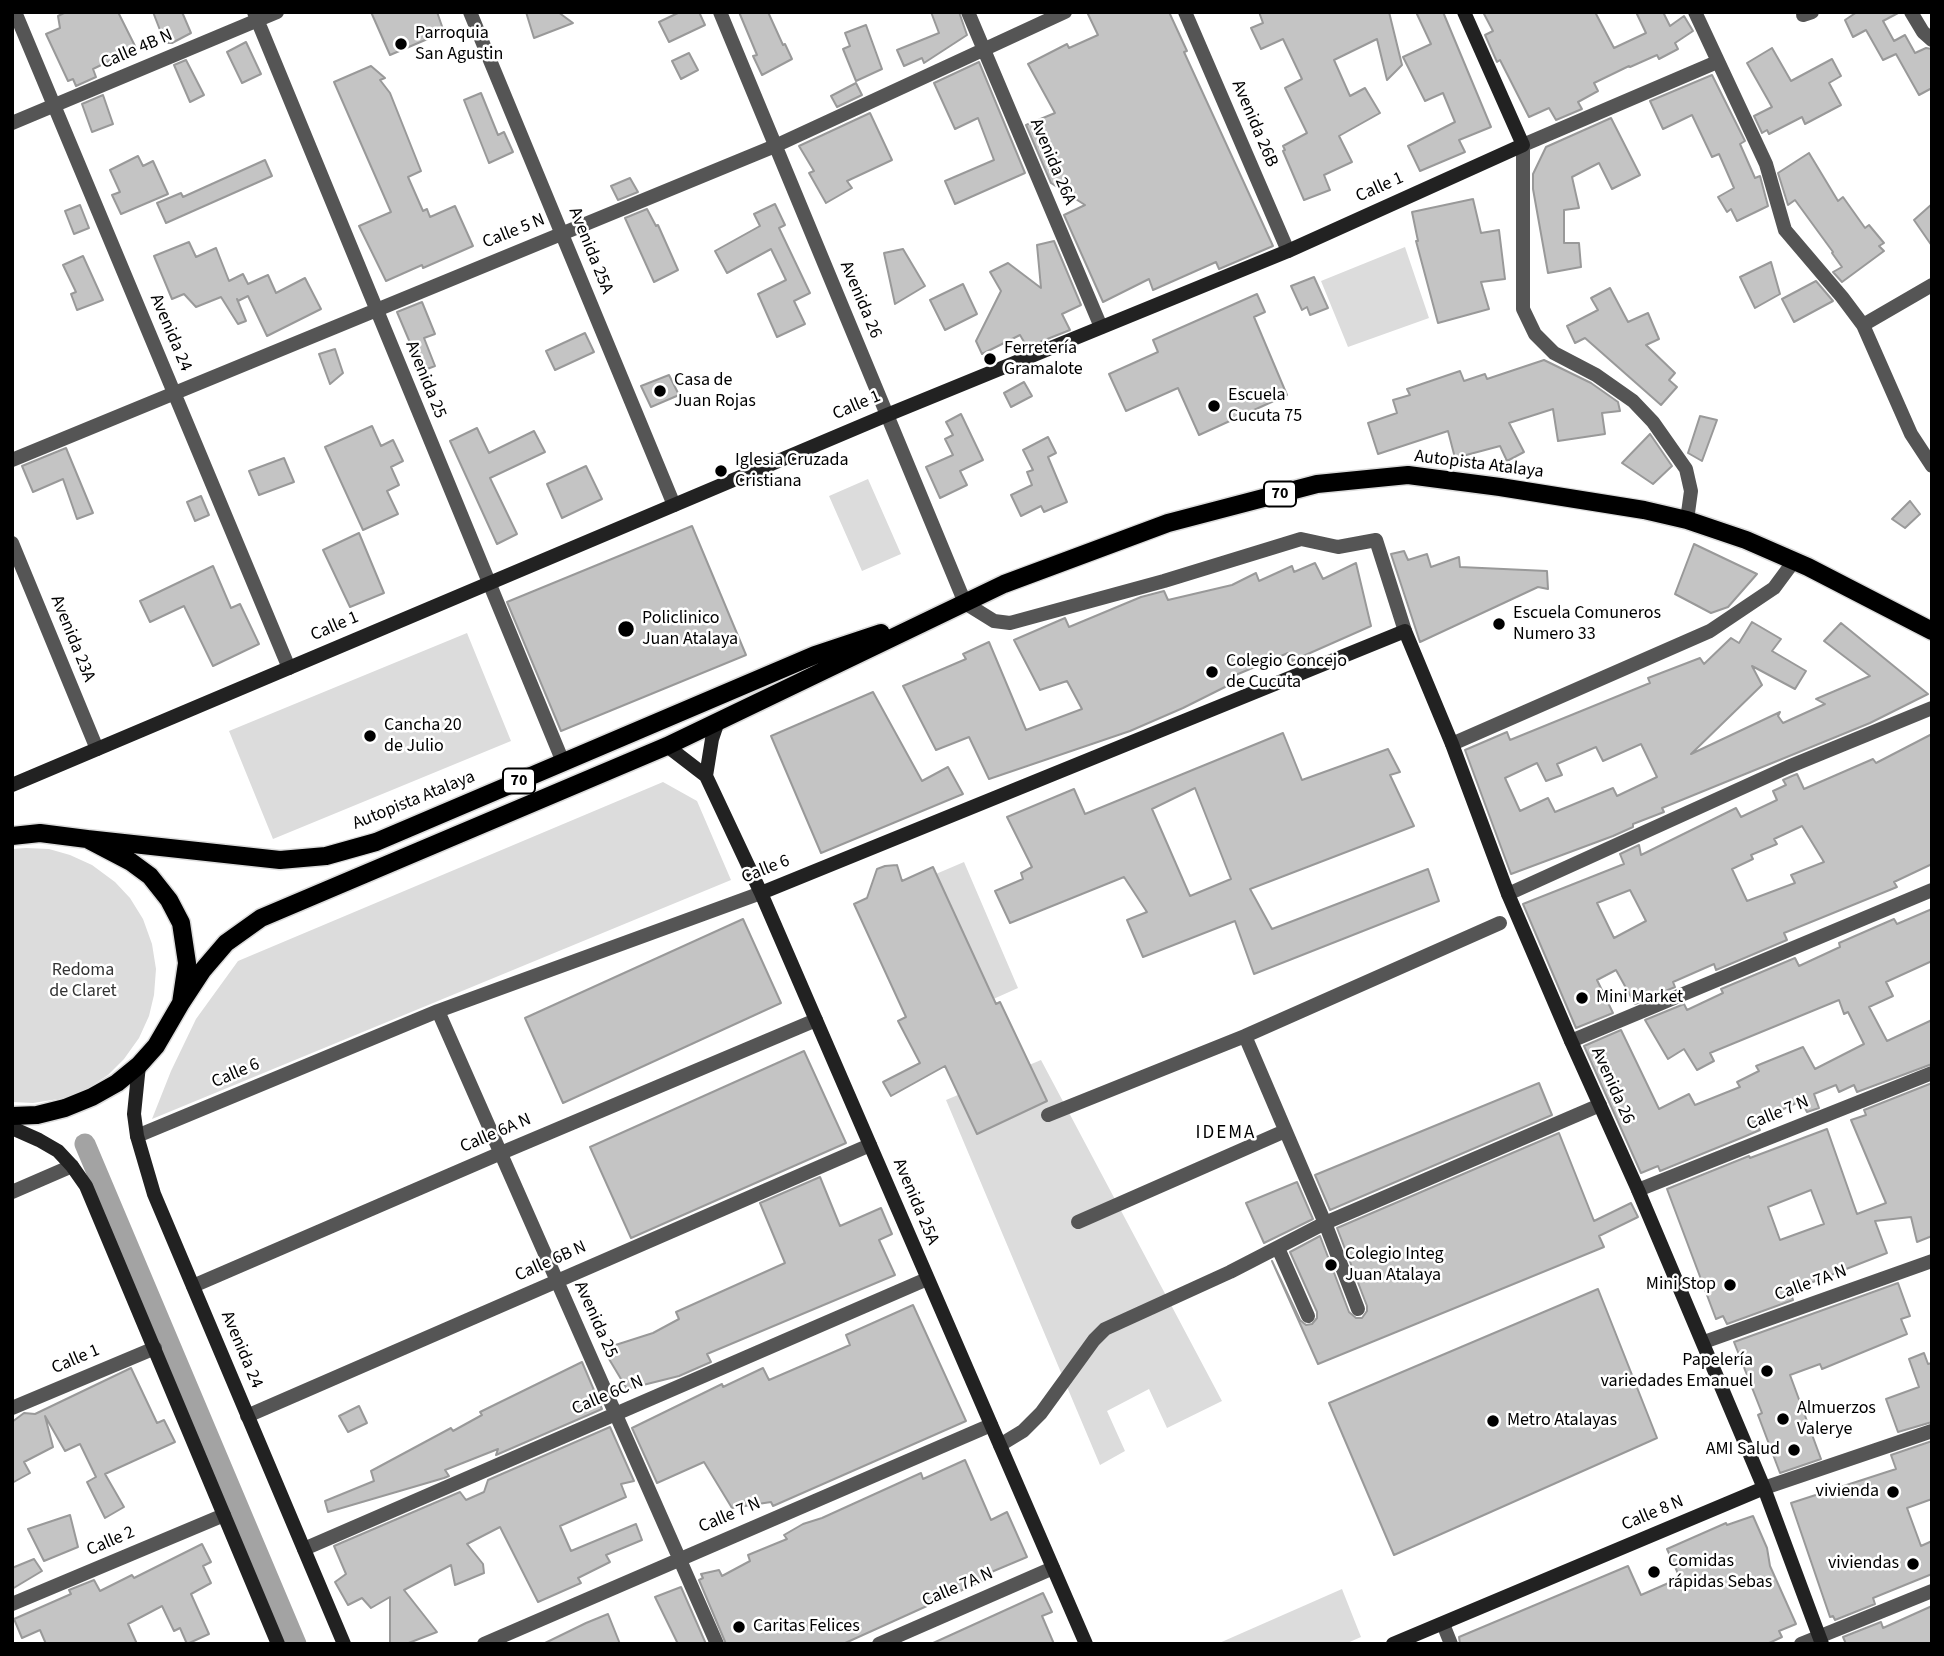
<!DOCTYPE html>
<html>
<head>
<meta charset="utf-8">
<style>
	body { margin:0 }
	#map { position:relative; width:1944px; height:1656px; overflow:hidden; background:#fff; font-family:"Source Sans 3",sans-serif }
	canvas { display:block }
	.frame { position:absolute; inset:0; border:14px solid #000; pointer-events:none }
</style>
</head>
<body>
<div id="map">
<canvas width="1944" height="1656"></canvas>
<div class="frame"></div>
</div>
<script>
const ctx = document.querySelector('canvas').getContext('2d');
ctx.lineJoin = 'round';
function fillPath(path, color) { ctx.fillStyle = color; ctx.fill(path, 'evenodd'); }
const shape = rows => new Path2D(rows.map(r => 'M' + r).join(''));
function strokePath(path, color, width, dash) { ctx.strokeStyle = color; ctx.lineWidth = width; ctx.lineCap = dash ? 'butt' : 'round'; ctx.setLineDash(dash || []); ctx.stroke(path); }
function write(font, color, halo, rows, align = 'center') {
  ctx.font = font + ' "Source Sans 3",sans-serif'; ctx.lineWidth = 5; ctx.setLineDash([]); ctx.textBaseline = 'middle'; ctx.strokeStyle = halo; ctx.fillStyle = color; for (const [text, x, y, turn = 0] of rows) {
    ctx.save(); ctx.translate(x, y); ctx.rotate((+turn || 0) * Math.PI / 180); ctx.textAlign = isNaN(turn) ? turn : align; if (halo) ctx.strokeText(text, 0, 0); ctx.fillText(text, 0, 0); ctx.restore();
  }
}
fillPath(shape([
	[1405,247,1429,318,1348,347,1321,281],
	[868,479,901,554,862,571,829,496],
	[467,633,511,741,273,839,229,731],
	[663,782,697,801,731,880,152,1119,171,1071,196,1019,238,961],
	[26,848,49,849,70,855,92,865,115,882,130,898,143,919,152,944,156,969,154,995,149,1016,139,1038,124,1059,108,1075,88,1088,65,1098,33,1103,12,1102,12,849],
	[964,862,1018,988,924,1030,868,903],
	[1041,1060,1222,1401,1167,1428,1149,1389,1107,1411,1125,1451,1100,1465,946,1100],
	[1342,1589,1361,1637,1345,1644,1217,1644]
]), '#dcdcdc');
strokePath(shape([
	[85,1144,296,1644]
]), '#a3a3a3', 21);
const building = shape([
	[66,12,118,12,136,48,93,69,96,77,76,86,73,79,68,81,46,34,60,28,58,16,66,12],
	[153,12,182,12,191,33,172,43,165,43,153,12],
	[371,12,437,12,444,32,390,55,371,12],
	[526,12,558,12,573,23,534,38,526,12],
	[680,12,699,12,705,25,669,42,659,22,680,12],
	[739,12,768,12,783,45,785,44,792,59,762,75,753,56,757,55,739,12],
	[931,12,959,12,967,35,924,63,922,58,904,66,897,50,939,33,931,12],
	[1087,12,1169,12,1187,51,1184,52,1273,246,1219,269,1216,262,1153,290,1149,279,1103,302,1064,215,1085,205,1051,183,1026,125,1055,113,1028,64,1067,44,1069,48,1098,35,1087,12],
	[1259,12,1389,12,1402,65,1387,80,1377,39,1334,60,1350,96,1365,88,1380,113,1339,136,1352,162,1324,175,1330,190,1304,200,1283,151,1285,150,1283,146,1307,133,1285,88,1302,79,1283,39,1261,49,1251,28,1263,23,1259,12],
	[1416,12,1443,12,1491,127,1459,140,1465,152,1420,171,1408,146,1455,122,1443,93,1425,101,1403,57,1431,44,1416,12],
	[1483,12,1595,12,1614,48,1646,33,1636,12,1663,12,1670,26,1684,16,1693,31,1675,43,1678,49,1659,59,1657,55,1630,67,1629,66,1594,83,1598,91,1578,102,1582,109,1556,120,1549,108,1529,117,1500,60,1497,62,1485,35,1493,31,1483,12],
	[1857,12,1900,12,1883,21,1894,41,1905,35,1915,53,1926,48,1932,49,1932,88,1919,95,1896,54,1883,60,1866,30,1853,37,1845,20,1857,12],
	[866,25,882,69,856,81,843,49,850,46,845,33,866,25],
	[246,42,261,74,242,83,227,52,246,42],
	[1772,48,1791,81,1832,59,1841,76,1829,83,1841,105,1805,124,1802,117,1769,134,1767,130,1762,133,1754,116,1772,107,1747,63,1772,48],
	[689,53,698,70,681,79,672,61,689,53],
	[186,60,204,95,190,102,174,65,186,60],
	[979,62,1025,173,955,204,945,181,994,160,978,118,955,129,934,83,979,62],
	[371,66,385,78,380,80,390,93,421,171,408,177,423,211,427,209,430,217,455,206,473,246,423,268,422,265,386,281,359,226,391,212,334,82,371,66],
	[1712,75,1745,141,1740,144,1755,178,1760,176,1768,206,1737,221,1731,209,1727,212,1718,197,1734,188,1719,154,1712,157,1692,115,1663,129,1650,101,1712,75],
	[856,83,862,95,837,107,831,96,856,83],
	[481,93,498,135,504,132,513,152,489,163,464,100,481,93],
	[103,95,113,124,92,132,82,104,103,95],
	[870,113,892,160,847,181,852,188,826,203,809,173,814,171,799,146,870,113],
	[1611,118,1640,175,1612,189,1599,163,1572,177,1579,208,1564,210,1564,243,1579,243,1581,267,1548,273,1533,189,1533,174,1546,147,1611,118],
	[1809,153,1838,201,1843,197,1865,228,1869,225,1884,243,1879,246,1884,251,1842,282,1833,272,1842,267,1832,253,1833,252,1795,200,1788,205,1778,173,1809,153],
	[138,156,143,166,153,161,168,194,121,214,112,195,120,192,110,170,138,156],
	[265,160,272,176,166,223,157,203,181,193,183,197,265,160],
	[630,178,638,192,618,200,611,186,630,178],
	[1473,199,1481,233,1499,230,1505,279,1481,282,1489,309,1438,323,1416,241,1418,241,1412,212,1473,199],
	[775,204,785,225,779,228,810,293,794,301,805,324,777,337,758,294,786,280,771,249,727,273,715,251,760,226,754,214,775,204],
	[1932,204,1932,246,1914,220,1932,204],
	[80,205,89,228,74,234,65,211,80,205],
	[647,209,656,226,658,225,678,270,654,282,625,218,647,209],
	[1054,241,1081,305,1062,314,1070,330,1027,347,1020,335,982,354,976,341,1001,291,990,272,1008,263,1041,288,1037,245,1054,241],
	[189,242,196,257,216,248,229,281,243,274,248,284,268,275,276,293,305,278,321,309,267,336,248,296,238,301,237,299,246,321,238,324,221,297,196,307,184,294,172,299,154,256,189,242],
	[903,249,925,286,895,304,884,253,903,249],
	[83,256,103,300,77,310,71,294,76,292,63,265,83,256],
	[1771,262,1780,294,1755,308,1740,277,1771,262],
	[1314,277,1328,308,1310,315,1307,307,1302,310,1291,286,1314,277],
	[1816,281,1833,301,1794,322,1782,299,1816,281],
	[963,284,977,314,945,330,930,300,963,284],
	[1610,288,1628,322,1648,313,1659,339,1646,345,1675,373,1669,380,1677,387,1661,405,1585,338,1575,343,1567,326,1598,310,1591,298,1610,288],
	[1257,294,1265,312,1254,317,1287,395,1199,435,1178,388,1126,411,1109,374,1158,352,1153,340,1257,294],
	[422,302,435,334,424,338,435,366,422,371,397,312,422,302],
	[585,333,594,352,555,370,546,351,585,333],
	[335,349,343,373,330,384,319,354,335,349],
	[1544,360,1591,383,1618,402,1620,411,1602,413,1605,434,1558,441,1553,409,1509,423,1524,452,1507,461,1500,446,1455,458,1448,431,1378,454,1368,423,1397,413,1393,400,1410,395,1407,389,1460,371,1464,381,1485,374,1487,379,1544,360],
	[669,375,679,395,651,407,641,386,669,375],
	[1024,382,1032,396,1011,407,1004,393,1024,382],
	[961,414,983,460,960,471,967,485,940,498,926,467,953,455,945,439,953,435,946,422,961,414],
	[1700,416,1717,420,1702,461,1688,453,1700,416],
	[372,426,381,446,393,440,403,461,391,467,399,485,387,491,398,514,363,530,325,447,372,426],
	[477,428,489,453,534,431,545,452,490,478,517,534,497,544,450,441,477,428],
	[1650,434,1672,466,1653,484,1622,463,1650,434],
	[1048,437,1056,453,1048,457,1067,502,1044,512,1041,506,1021,516,1011,495,1032,485,1027,472,1033,470,1023,450,1048,437],
	[66,448,93,513,77,519,63,479,33,492,22,466,66,448],
	[284,458,294,482,259,495,249,471,284,458],
	[586,466,602,499,562,518,547,484,586,466],
	[201,496,209,515,195,521,187,502,201,496],
	[1910,501,1920,514,1905,528,1892,519,1910,501],
	[692,526,746,655,561,731,507,602,692,526],
	[359,533,384,593,350,607,323,550,359,533],
	[1694,544,1757,574,1728,607,1711,613,1675,594,1694,544],
	[1404,551,1408,560,1427,554,1431,567,1459,557,1460,567,1547,571,1548,589,1538,587,1420,642,1391,554,1404,551],
	[1315,563,1323,579,1356,563,1371,626,1292,661,1288,653,1231,677,1233,683,1183,708,1130,731,989,779,969,737,936,750,903,686,966,659,963,654,989,642,1026,730,1082,709,1067,681,1040,690,1014,640,1065,618,1069,627,1141,597,1164,591,1168,600,1232,585,1256,573,1259,581,1292,566,1294,572,1315,563],
	[213,566,231,608,240,604,259,644,213,666,184,606,150,622,140,601,213,566],
	[1752,622,1781,639,1772,651,1806,671,1795,689,1752,666,1762,685,1691,754,1780,712,1778,716,1783,723,1825,704,1816,699,1870,676,1824,641,1841,623,1928,694,1870,723,1662,808,1664,812,1633,824,1633,827,1613,836,1511,874,1465,750,1507,732,1510,740,1650,683,1648,678,1700,658,1704,664,1731,638,1739,643,1752,622],
	[1641,744,1657,777,1617,796,1613,788,1555,812,1548,798,1520,811,1505,778,1537,763,1546,781,1562,775,1557,764,1596,747,1603,761,1641,744],
	[873,692,922,781,948,767,963,794,821,853,771,736,873,692],
	[1283,733,1302,780,1388,749,1400,772,1390,775,1414,826,1250,889,1272,929,1428,869,1439,901,1254,974,1235,921,1143,957,1127,920,1147,912,1124,877,1010,923,995,891,1023,879,1021,873,1032,867,1007,817,1074,789,1085,814,1283,733],
	[1195,788,1231,879,1190,896,1152,809,1195,788],
	[1932,734,1932,864,1894,882,1897,887,1784,933,1787,940,1716,970,1714,964,1673,982,1675,987,1635,1004,1616,970,1597,980,1613,1013,1576,1028,1523,904,1624,864,1620,854,1639,845,1641,855,1736,808,1741,817,1777,800,1773,791,1786,785,1783,780,1792,776,1797,774,1804,789,1873,759,1876,763,1932,734],
	[1802,826,1824,862,1791,875,1795,883,1747,901,1732,869,1753,859,1751,855,1777,844,1774,839,1802,826],
	[1630,890,1646,921,1614,938,1597,903,1630,890],
	[897,865,902,881,933,867,996,1004,1000,1002,1047,1101,977,1134,945,1066,891,1096,883,1082,920,1063,898,1021,906,1017,854,904,867,898,877,869,885,866,897,865],
	[1932,909,1932,961,1886,982,1893,996,1869,1007,1887,1041,1932,1020,1932,1064,1857,1092,1854,1085,1839,1092,1836,1085,1814,1094,1819,1108,1807,1112,1801,1101,1755,1122,1760,1130,1741,1138,1660,1171,1658,1166,1641,1173,1584,1046,1621,1030,1659,1109,1689,1094,1695,1105,1740,1087,1737,1082,1759,1071,1756,1066,1803,1047,1815,1069,1864,1044,1848,1012,1844,1014,1839,1000,1710,1053,1714,1061,1697,1070,1684,1049,1668,1059,1645,1020,1684,1004,1687,1010,1723,993,1721,989,1795,958,1799,966,1840,947,1839,943,1894,919,1897,924,1932,909],
	[743,919,781,1003,563,1103,525,1018,743,919],
	[804,1051,846,1143,631,1238,590,1147,804,1051],
	[1539,1083,1552,1115,1330,1210,1315,1175,1539,1083],
	[1932,1083,1932,1236,1917,1242,1911,1217,1875,1221,1887,1253,1790,1291,1793,1300,1727,1324,1723,1316,1716,1319,1667,1189,1749,1156,1750,1158,1827,1129,1857,1214,1886,1203,1851,1120,1866,1115,1864,1110,1932,1083],
	[1811,1190,1824,1224,1780,1240,1768,1207,1811,1190],
	[1559,1133,1594,1221,1631,1203,1638,1217,1599,1236,1604,1247,1318,1364,1272,1261,1300,1320,1306,1325,1312,1324,1317,1318,1317,1312,1290,1252,1320,1236,1349,1312,1356,1318,1362,1318,1367,1311,1367,1306,1337,1228,1559,1133],
	[820,1177,840,1226,881,1208,892,1234,879,1240,895,1275,707,1354,711,1362,679,1376,627,1389,603,1349,653,1333,679,1319,676,1312,785,1263,760,1203,820,1177],
	[1297,1182,1313,1219,1264,1243,1246,1203,1297,1182],
	[1898,1283,1910,1316,1901,1319,1907,1334,1822,1369,1820,1364,1790,1375,1821,1459,1780,1473,1758,1415,1762,1413,1734,1342,1898,1283],
	[1598,1289,1657,1438,1394,1555,1329,1403,1598,1289],
	[913,1305,966,1421,773,1506,771,1502,732,1508,704,1462,657,1483,632,1428,722,1384,723,1387,763,1368,769,1380,850,1345,846,1335,913,1305],
	[1924,1353,1928,1364,1932,1363,1932,1422,1898,1432,1886,1399,1919,1387,1909,1359,1924,1353],
	[582,1362,602,1409,496,1455,498,1449,445,1470,449,1476,444,1478,328,1512,325,1501,374,1481,371,1471,451,1428,453,1431,482,1415,480,1412,582,1362],
	[131,1368,157,1423,164,1420,175,1442,105,1474,124,1507,105,1518,87,1482,96,1477,80,1444,65,1451,45,1416,53,1447,24,1462,30,1473,12,1483,12,1422,24,1413,35,1414,131,1368],
	[359,1406,367,1423,348,1432,339,1416,359,1406],
	[610,1427,634,1481,621,1484,626,1497,560,1526,571,1551,636,1524,642,1540,606,1555,610,1562,578,1578,581,1583,538,1602,500,1527,467,1544,483,1564,484,1573,455,1585,451,1565,404,1590,437,1632,406,1644,390,1644,390,1597,371,1608,362,1598,348,1605,335,1582,346,1574,334,1546,460,1492,466,1500,484,1492,488,1480,610,1427],
	[1932,1441,1932,1499,1907,1508,1921,1546,1932,1541,1932,1574,1873,1598,1875,1604,1835,1620,1833,1616,1830,1617,1791,1503,1896,1469,1891,1455,1932,1441],
	[965,1460,991,1520,1007,1512,1027,1557,989,1573,991,1577,843,1644,726,1644,699,1580,703,1578,701,1574,719,1570,722,1576,750,1561,748,1555,787,1539,784,1535,803,1524,822,1518,921,1473,923,1479,965,1460],
	[70,1515,78,1547,44,1561,28,1529,70,1515],
	[1753,1516,1767,1548,1770,1566,1796,1624,1779,1631,1782,1637,1767,1644,1460,1644,1459,1637,1628,1566,1641,1595,1680,1578,1667,1549,1726,1523,1727,1525,1753,1516],
	[202,1544,211,1562,203,1566,211,1583,191,1594,209,1634,187,1644,180,1628,174,1631,162,1606,128,1624,137,1644,46,1644,40,1630,22,1638,14,1619,71,1594,69,1590,94,1580,100,1591,132,1575,134,1578,202,1544],
	[34,1559,42,1571,12,1589,12,1568,34,1559],
	[681,1587,706,1644,678,1644,655,1597,681,1587],
	[1043,1593,1052,1612,1042,1616,1054,1644,931,1644,1043,1593],
	[1932,1606,1932,1644,1846,1644,1843,1637,1881,1622,1883,1628,1932,1606],
	[608,1614,620,1644,543,1644,586,1623,608,1614]
]);
fillPath(building, '#c4c4c4');
strokePath(building, '#999', 2);
const primary = shape([
	[12,836,40,833,87,839,131,862,150,876,169,900,181,923,187,963,181,1003,156,1046,139,1065,117,1083,92,1097,65,1108,37,1115,12,1116],
	[87,839,280,860,326,856,376,842,815,655,881,633],
	[181,1003,202,971,226,943,261,918,667,746,1004,584,1168,523,1317,484,1408,475,1500,487,1644,510,1687,520,1746,540,1808,567,1932,631]
]);
strokePath(primary, '#dbdbdb', 21);
strokePath(shape([
	[15,12,289,668],
	[254,12,563,762],
	[470,12,674,505],
	[720,12,965,603,994,621,1010,623,1164,581,1301,539,1338,547,1376,540,1405,631],
	[968,12,1101,327],
	[1185,12,1288,251],
	[1695,12,1766,164,1785,230,1842,297,1863,325,1911,434,1932,466],
	[1911,12,1923,32,1932,40],
	[1803,15,1812,12],
	[12,123,277,12],
	[1863,325,1932,285],
	[12,460,775,146,1065,12],
	[1687,520,1691,491,1686,469,1653,422,1633,401,1596,375,1554,353,1535,334,1523,309,1523,145,1717,62],
	[12,543,97,749],
	[1452,744,1710,631,1774,588,1794,561],
	[1508,894,1788,767,1932,708],
	[438,1011,717,1644],
	[1245,1036,1325,1223,1358,1309],
	[1571,1041,1932,890],
	[1048,1115,1245,1036,1500,923],
	[137,1136,438,1011,761,893],
	[1638,1190,1932,1073],
	[12,1192,72,1166],
	[1078,1222,1285,1131],
	[1278,1248,1308,1316],
	[193,1286,501,1153,816,1020],
	[1704,1342,1932,1261],
	[12,1408,155,1348],
	[247,1416,870,1145],
	[1000,1445,1023,1431,1041,1413,1094,1340,1105,1329,1230,1272,1325,1223,1600,1105],
	[1764,1488,1932,1431],
	[304,1549,927,1279],
	[12,1604,224,1515],
	[1443,1624,1451,1644],
	[484,1644,991,1425],
	[879,1644,1053,1568],
	[1801,1644,1932,1591]
]), '#555', 14);
strokePath(shape([
	[667,746,706,776,761,893,1086,1644],
	[706,776,712,739,718,721],
	[12,785,887,415,1288,251,1523,145,1464,12],
	[761,893,1405,631,1452,744,1508,894,1571,1041,1638,1190,1764,1488,1822,1644],
	[139,1065,134,1114,137,1136,154,1194,344,1644],
	[12,1128,39,1140,58,1151,72,1166,86,1186,278,1644],
	[1393,1644,1764,1488]
]), '#222', 14);
strokePath(primary, '#000', 18);
for (const [x, y, r, color] of [
	[401,44,7,"#000"],
	[990,359,7,"#000"],
	[660,391,7,"#000"],
	[1214,406,7,"#000"],
	[721,471,7,"#000"],
	[1499,624,7,"#000"],
	[626,629,9,"#000"],
	[1212,672,7,"#000"],
	[370,736,7,"#000"],
	[1582,998,7,"#000"],
	[1331,1265,7,"#000"],
	[1730,1285,7,"#000"],
	[1767,1371,7,"#000"],
	[1783,1419,7,"#000"],
	[1493,1421,7,"#000"],
	[1794,1450,7,"#000"],
	[1893,1492,7,"#000"],
	[1913,1564,7,"#000"],
	[1654,1572,7,"#000"],
	[739,1627,7,"#000"]
]) { const dot = new Path2D(); dot.arc(x, y, r, 0, 2 * Math.PI); ctx.fillStyle = color; ctx.fill(dot); strokePath(dot, '#fff', 2.5); }
for (const [x, y, w] of [
	[1280,494,32],
	[519,781,32]
]) { const box = new Path2D(); box.roundRect(x - w / 2, y - 12.5, w, 25, 5); ctx.fillStyle = '#fff'; ctx.fill(box); strokePath(box, '#000', 2); }
write('bold 16px', '#000', null, [
	["70",1280,494],
	["70",519,781]
]);
write('18px', '#000', '#fff', [
	["Parroquia",415,34],
	["San Agustin",415,55],
	["Ferretería",1004,349],
	["Gramalote",1004,370],
	["Casa de",674,381],
	["Juan Rojas",674,402],
	["Escuela",1228,396],
	["Cucuta 75",1228,417],
	["Iglesia Cruzada",735,461],
	["Cristiana",735,482],
	["Escuela Comuneros",1513,614],
	["Numero 33",1513,635],
	["Policlinico",642,619],
	["Juan Atalaya",642,640],
	["Colegio Concejo",1226,662],
	["de Cucuta",1226,683],
	["Cancha 20",384,726],
	["de Julio",384,747],
	["Mini Market",1596,998],
	["Colegio Integ",1345,1255],
	["Juan Atalaya",1345,1276],
	["Mini Stop",1716,1285,"right"],
	["Papelería",1753,1361,"right"],
	["variedades Emanuel",1753,1382,"right"],
	["Almuerzos",1797,1409],
	["Valerye",1797,1430],
	["Metro Atalayas",1507,1421],
	["AMI Salud",1780,1450,"right"],
	["vivienda",1879,1492,"right"],
	["Comidas",1668,1562],
	["rápidas Sebas",1668,1583],
	["viviendas",1899,1564,"right"],
	["Caritas Felices",753,1627]
], 'left');
write('18px', '#000', '#fff', [
	["Calle 4B N",137,50,-23],
	["Avenida 26B",1254,124,67],
	["Avenida 26A",1052,162,67],
	["Calle 1",1380,188,-24],
	["Calle 5 N",514,232,-22],
	["Avenida 25A",590,251,68],
	["Avenida 26",860,300,67],
	["Avenida 24",170,333,67],
	["Avenida 25",425,380,68],
	["Calle 1",857,406,-23],
	["Autopista Atalaya",1479,465,7],
	["Calle 1",335,627,-23],
	["Avenida 23A",72,639,68],
	["Autopista Atalaya",414,801,-22],
	["Calle 6",766,870,-22],
	["Calle 6",236,1074,-23],
	["Avenida 26",1612,1086,66],
	["Calle 7 N",1778,1114,-22],
	["Calle 6A N",496,1134,-23],
	["Avenida 25A",915,1202,67],
	["Calle 6B N",551,1262,-24],
	["Calle 7A N",1811,1284,-20],
	["Avenida 25",595,1320,66],
	["Avenida 24",241,1350,67],
	["Calle 1",76,1360,-23],
	["Calle 6C N",608,1396,-23],
	["Calle 8 N",1653,1514,-23],
	["Calle 7 N",730,1516,-23],
	["Calle 2",111,1542,-23],
	["Calle 7A N",958,1588,-23]
]);
write('18px', '#333', '#fff', [
	["Redoma",83,971],
	["de Claret",83,992]
]);
ctx.letterSpacing = '2px';
write('19px', '#000', '#fff', [
	["IDEMA",1226,1134]
]);
ctx.letterSpacing = '0px';
</script>
</body>
</html>
